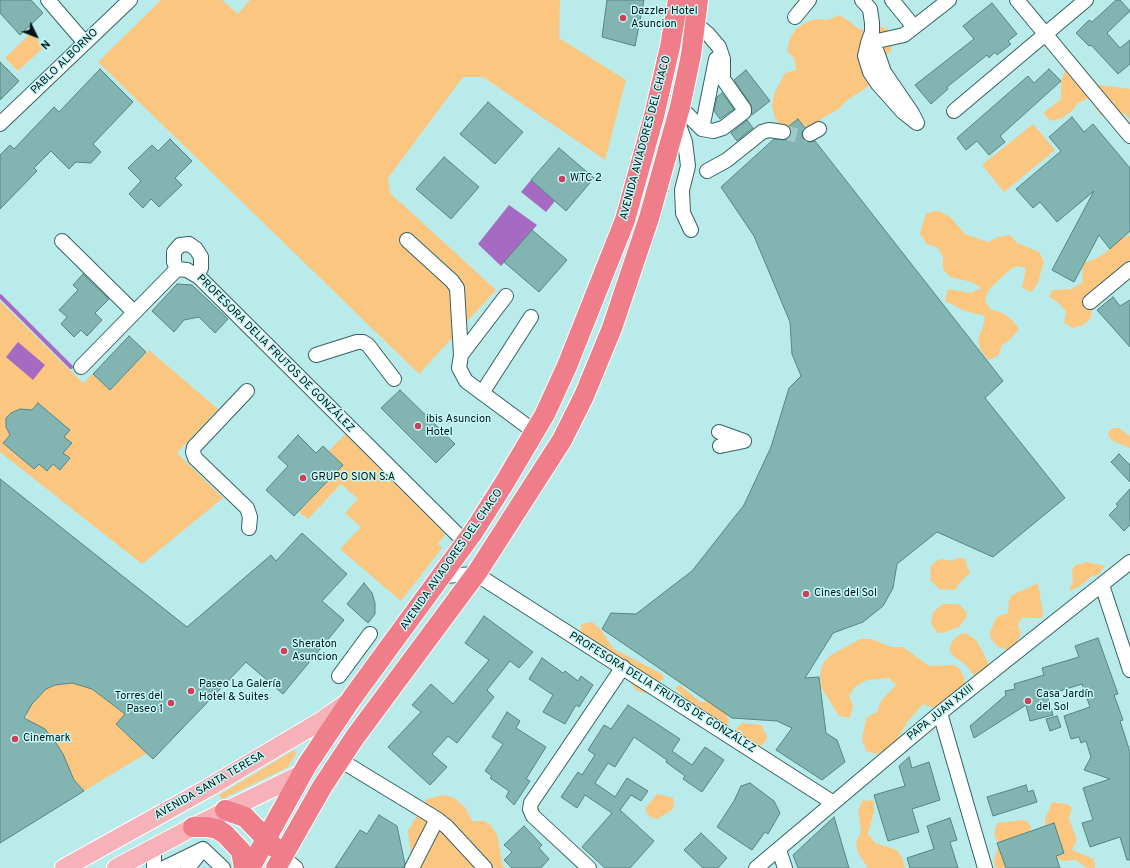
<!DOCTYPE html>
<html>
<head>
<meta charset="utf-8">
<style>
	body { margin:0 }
	#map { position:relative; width:1130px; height:868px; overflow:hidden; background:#b8ebea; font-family:Overpass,sans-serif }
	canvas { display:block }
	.north { position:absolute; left:16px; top:16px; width:40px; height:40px; -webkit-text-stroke:3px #c5f9f7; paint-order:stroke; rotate:133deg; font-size:11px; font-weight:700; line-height:16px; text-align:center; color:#021514 }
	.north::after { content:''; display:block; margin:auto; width:14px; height:18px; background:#021514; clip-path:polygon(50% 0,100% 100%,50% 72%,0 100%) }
</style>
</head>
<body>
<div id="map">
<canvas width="1130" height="868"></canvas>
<div class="north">N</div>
</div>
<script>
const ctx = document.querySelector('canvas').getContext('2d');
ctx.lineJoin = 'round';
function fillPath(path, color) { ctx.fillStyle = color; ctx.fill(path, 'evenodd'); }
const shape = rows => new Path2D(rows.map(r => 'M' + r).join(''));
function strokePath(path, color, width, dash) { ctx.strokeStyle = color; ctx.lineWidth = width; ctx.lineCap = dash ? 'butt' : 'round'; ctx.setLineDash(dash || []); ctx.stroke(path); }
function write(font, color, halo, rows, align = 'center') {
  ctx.font = font + ' Overpass,sans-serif'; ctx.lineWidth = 3; ctx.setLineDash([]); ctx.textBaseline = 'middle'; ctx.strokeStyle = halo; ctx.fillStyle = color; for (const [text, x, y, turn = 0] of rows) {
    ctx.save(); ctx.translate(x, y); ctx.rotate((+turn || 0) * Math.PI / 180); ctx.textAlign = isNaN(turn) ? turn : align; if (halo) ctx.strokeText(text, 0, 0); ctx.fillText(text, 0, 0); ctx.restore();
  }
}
fillPath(shape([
	[161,0,222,0,238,14,250,0,558,0,560,1,559,38,626,80,605,160,483,77,463,77,388,178,390,193,496,290,419,374,98,62],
	[839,15,849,21,858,29,869,31,880,26,891,31,890,29,895,39,890,52,882,59,873,80,866,88,847,100,840,108,821,119,815,128,781,127,775,118,772,106,774,94,785,73,796,70,794,58,787,51,790,38,796,29,806,22,817,19,828,20],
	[31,33,44,47,18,71,5,58],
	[1077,69,1093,84,1130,89,1130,119,1124,113,1112,116,1101,116,1089,98,1078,103,1072,111,1062,118,1051,121,1043,113,1061,99,1061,81,1065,70],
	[1033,124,1055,150,1004,192,982,165],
	[939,211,950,217,965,234,988,242,998,237,1010,235,1017,243,1039,252,1044,261,1038,283,1032,292,1022,288,1026,268,1016,266,1006,273,988,291,985,302,992,310,1003,313,1012,320,1019,329,1011,339,1002,345,998,356,988,360,980,349,978,338,983,327,985,316,965,311,945,301,948,289,971,293,981,288,972,282,950,277,943,269,943,257,938,248,927,244,920,234,926,213],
	[1130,235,1130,259,1119,274,1108,277,1099,285,1094,295,1091,318,1083,325,1073,328,1064,323,1066,312,1059,303,1049,297,1052,290,1071,289,1082,283,1083,263,1095,259,1105,253,1121,238],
	[0,301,83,383,93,374,110,390,149,350,218,409,177,453,223,498,142,564,0,452],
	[39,403,70,430,64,437,72,443,63,453,70,459,60,470,53,464,39,464,34,469,3,443,10,435,6,427,6,418,11,413,20,409,32,410],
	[1113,428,1119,428,1130,436,1130,448,1113,441,1109,437,1108,432],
	[345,434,446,534,438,544,442,548,401,601,340,549,361,527,345,513,358,499,341,484,308,519,299,512,343,465,329,451],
	[958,558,964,558,970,573,961,581,955,590,939,589,931,581,930,570,932,565,936,561,941,559,953,561],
	[1087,562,1105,566,1098,575,1092,576,1079,587,1069,591,1073,581,1072,569,1076,565],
	[1038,583,1043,614,1041,618,1022,618,1019,622,1018,627,1021,632,1017,642,1009,650,998,647,991,639,990,634,994,622,997,617,1008,613,1009,600,1012,595],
	[943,604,958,604,967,612,966,618,959,627,943,633,938,633,931,624,933,612],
	[592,622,600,629,614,649,662,674,664,679,659,682,654,693,643,693,636,690,623,672,581,635,581,624],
	[966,633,976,640,987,660,989,666,976,678,966,665,952,655,949,650,952,642,955,638,961,634],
	[860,639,871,639,892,647,903,647,929,666,953,665,959,668,965,679,964,690,953,694,934,708,923,704,908,721,896,741,888,749,877,754,866,751,862,740,866,718,877,712,881,701,896,685,889,678,867,680,856,686,849,695,853,706,850,718,839,716,821,687,820,675,823,663,831,655],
	[72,683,92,689,125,714,116,724,147,753,84,791,74,780,63,754,54,740,45,729,27,722,27,713,32,704,46,689,55,685],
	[680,685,699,701,704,702,710,700,725,710,729,722,727,726,691,704,675,688],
	[742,723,761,725,767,736,766,741,762,745,752,750,733,732],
	[294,750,296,754,288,767,222,799,219,795],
	[657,794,673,798,674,805,672,810,657,819,652,818,647,814,645,809],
	[444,795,454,798,465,807,472,821,485,821,492,827,498,837,502,864,505,868,413,868,408,831,427,799],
	[863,800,874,801,874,812,868,834,875,843,897,850,903,860,905,868,868,868,858,853,856,842,861,832,858,810],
	[1052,802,1067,804,1072,808,1069,819,1077,840,1072,850,1094,859,1095,868,1087,868,1076,860,1064,861,1047,855,1048,829,1045,825,1045,819],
	[1023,820,1028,822,1031,827,1030,832,1011,868,996,868,994,861,999,844,994,835,997,823]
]), '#fbc780');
fillPath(shape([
	[531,180,555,201,546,212,521,192],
	[509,205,537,225,501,266,478,244],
	[18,342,45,365,33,380,6,357]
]), '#a56ac1');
strokePath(shape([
	[0,296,71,367]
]), '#a56ac1', 4);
const building = shape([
	[0,0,31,0,43,13,20,35,0,13,0,0],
	[607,0,644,0,635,46,602,37,607,0],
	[1116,0,1120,0,1130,11,1107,33,1120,48,1130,40,1130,64,1118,74,1091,45,1089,46,1076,33,1089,20,1092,22,1116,0],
	[992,3,1017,34,1008,41,1011,44,997,55,995,52,989,58,987,55,947,87,948,89,931,104,915,85,974,39,963,26,992,3],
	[0,62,19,81,0,100,0,62],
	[100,69,133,102,93,144,101,152,91,163,76,162,69,169,51,151,34,168,37,171,0,209,0,155,10,145,14,149,54,107,59,112,100,69],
	[1049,69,1061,81,1000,136,1005,142,989,155,977,141,966,150,957,138,1028,76,1034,83,1049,69],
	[746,70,770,101,752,115,751,105,734,80,746,70],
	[722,93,734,109,720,119,714,111,717,97,722,93],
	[488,102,523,132,495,164,460,134,488,102],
	[1072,117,1084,132,1093,124,1130,168,1130,231,1110,249,1099,235,1074,282,1052,270,1094,191,1057,222,1040,202,1033,208,1016,189,1061,151,1049,137,1072,117],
	[798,119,805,128,802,133,803,138,809,142,815,141,1003,381,985,398,1065,498,993,557,937,532,897,564,893,588,883,606,863,622,833,633,805,678,819,677,826,733,837,740,845,762,822,780,776,750,792,728,777,721,732,718,602,629,611,613,636,614,692,571,744,505,771,447,789,388,801,376,792,354,790,322,754,236,721,187,774,139,786,140,789,138,791,133,789,126,798,119],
	[747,120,753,128,737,141,731,133,747,120],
	[170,139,192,161,175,178,182,185,159,207,151,199,143,208,129,194,141,181,128,168,152,145,158,151,170,139],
	[559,148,594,178,566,211,531,180,559,148],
	[444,157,479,187,451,219,416,189,444,157],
	[532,230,567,260,539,292,504,262,532,230],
	[83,274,109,299,95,313,102,320,87,336,81,330,74,337,61,324,67,317,59,310,78,290,73,285,83,274],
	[177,284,192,285,228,319,215,333,199,317,184,320,174,332,152,311,177,284],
	[1113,297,1120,306,1130,300,1130,347,1097,310,1113,297],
	[129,336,146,352,110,390,93,374,129,336],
	[400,390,455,444,436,463,381,408,400,390],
	[38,403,70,430,64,437,72,443,63,453,70,458,60,470,53,464,47,471,39,464,34,469,3,443,10,435,6,427,6,418,11,413,20,409,32,410,38,403],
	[298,435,316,453,323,446,343,465,294,516,266,490,288,466,278,457,298,435],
	[1119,454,1130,465,1130,482,1111,462,1119,454],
	[0,479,187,627,271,555,276,561,302,533,347,574,322,601,344,620,283,694,246,662,153,759,116,724,125,714,92,689,72,683,55,685,46,689,32,704,24,718,45,729,54,740,63,754,74,780,84,791,0,843,0,479],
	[1130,489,1130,525,1124,531,1109,515,1118,506,1116,504,1130,489],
	[364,583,372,593,375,603,375,614,368,623,347,604,364,583],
	[484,616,533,652,519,668,510,661,487,690,494,697,457,743,448,736,432,754,447,767,430,785,388,747,421,712,412,705,431,684,453,704,489,660,465,643,484,616],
	[1098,638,1118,694,1114,695,1123,720,1120,721,1130,752,1130,860,1127,860,1120,837,1090,847,1082,823,1093,820,1083,788,1110,779,1084,770,1091,757,1086,741,1081,743,1079,737,1071,739,1064,716,1090,707,1082,684,1047,695,1053,715,1030,721,1026,705,974,738,970,726,1006,695,1005,691,1015,689,1014,684,1044,675,1042,668,1079,657,1075,646,1098,638],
	[542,658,563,673,565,671,578,681,581,676,593,685,579,707,576,705,565,724,543,712,553,695,529,679,542,658],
	[628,705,680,739,672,751,692,765,705,747,724,760,702,792,683,779,685,776,666,762,667,760,634,737,615,767,608,763,595,783,615,797,627,778,648,791,641,801,631,795,620,810,654,841,630,868,605,868,582,847,612,813,585,795,577,808,561,797,578,772,582,775,595,755,588,750,604,725,611,729,628,705],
	[507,712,520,721,516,728,546,747,526,779,530,781,514,805,506,797,509,791,490,778,492,776,485,771,503,744,492,737,507,712],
	[1057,716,1061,727,1050,731,1046,719,1057,716],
	[909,757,912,768,929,762,940,800,912,809,919,832,888,841,874,795,905,786,899,766,909,757],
	[750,783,774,801,780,813,768,834,765,832,752,850,717,827,734,801,741,786,750,783],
	[1026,785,1028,792,1033,790,1037,802,993,816,987,797,1026,785],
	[379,815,397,826,405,864,404,868,335,868,360,830,367,834,379,815],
	[834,817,849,868,798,868,793,855,834,817],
	[950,818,957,840,950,842,958,868,910,868,907,858,934,849,927,826,950,818],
	[1054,823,1064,853,1056,856,1060,868,1006,868,997,843,1054,823],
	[524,826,542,845,539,848,549,859,541,868,512,868,504,860,512,852,504,845,524,826],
	[701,833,727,858,718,868,703,868,684,850,701,833]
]);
fillPath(building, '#82b4b2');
strokePath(building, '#558584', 1);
strokePath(shape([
	[783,132,799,136,810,134]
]), '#9dcbca', 14, [14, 7]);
const minor = shape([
	[48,0,85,43],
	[862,0,870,9,872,23,872,32,868,43,865,56,870,72,878,84,903,112,917,123,912,113,884,72,877,52,868,43],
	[892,0,914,27],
	[1017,0,1130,136],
	[795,17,809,0],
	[868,43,904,35,949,0],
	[680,107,702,129,713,131,723,128,744,112,744,109,723,79,723,59,719,47,708,34,695,23],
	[954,111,1086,0],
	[677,120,685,142,688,166,682,190,683,213,691,230],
	[0,124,130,0],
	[702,129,716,59],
	[810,134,819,129],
	[707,171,727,160,762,132,769,130,783,132],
	[407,240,452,281,457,288,461,355,459,368,466,381,535,432],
	[62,241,134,312],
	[177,269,174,262,174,252,180,245,189,244,196,249,201,257,201,268,197,275],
	[1090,302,1130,269],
	[316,355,357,342,363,342,368,345,394,379],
	[461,355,506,296],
	[81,367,177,269,187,270,199,277,466,543],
	[247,391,194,447,193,452,195,458,247,508,250,517,249,528],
	[482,393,531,317],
	[719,432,744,441],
	[720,446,744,441],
	[443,576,476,574,832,802],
	[1102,585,1130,670],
	[339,676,370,634],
	[940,713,985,868],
	[340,760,437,819,447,827,485,868],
	[779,850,785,868],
	[282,856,296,868],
	[154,868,154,848],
	[164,868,203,849,223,868],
	[188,868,202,850],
	[412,868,437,819],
	[589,868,533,816,530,809,531,803,623,667],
	[756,868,940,713,1130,562]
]);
const major = shape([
	[64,868,208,788,321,721,347,703],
	[116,868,193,827,301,774]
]);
const highway = shape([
	[225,810,245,817,274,847],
	[193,827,207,827,217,829,225,834,241,851,244,868],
	[250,868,307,765,352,698,474,531,505,482,545,414,567,366,625,220,654,116,670,47,678,0],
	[276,868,322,787,355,737,478,571,562,440,584,396,612,328,649,218,680,107,691,55,698,0]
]);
strokePath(minor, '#336362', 16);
strokePath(major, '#fff', 20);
strokePath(highway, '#fff', 22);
strokePath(minor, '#fff', 14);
strokePath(major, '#f6b1b9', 18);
strokePath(highway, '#f07d8a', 20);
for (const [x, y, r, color] of [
	[623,18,4,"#cf3f5a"],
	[562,179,4,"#cf3f5a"],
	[418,426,4,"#cf3f5a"],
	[303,478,4,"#cf3f5a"],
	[806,594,4,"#cf3f5a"],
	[284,651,4,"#cf3f5a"],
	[191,691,4,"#cf3f5a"],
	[1028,701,4,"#cf3f5a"],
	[171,703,4,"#cf3f5a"],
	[15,739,4,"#cf3f5a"]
]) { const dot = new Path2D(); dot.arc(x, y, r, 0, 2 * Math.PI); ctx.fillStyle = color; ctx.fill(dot); strokePath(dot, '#c5f9f7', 1.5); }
write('11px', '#021514', '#c5f9f7', [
	["Dazzler Hotel",631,12],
	["Asuncion",631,25],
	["WTC 2",570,179],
	["ibis Asuncion",426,420],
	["Hotel",426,433],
	["GRUPO SION S.A",311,478],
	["Cines del Sol",814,594],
	["Sheraton",292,645],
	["Asuncion",292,658],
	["Paseo La Galería",199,685],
	["Hotel & Suites",199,698],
	["Casa Jardín",1036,695],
	["del Sol",1036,708],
	["Torres del",163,697,"right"],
	["Paseo 1",163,710,"right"],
	["Cinemark",23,739]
], 'left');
write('11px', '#021514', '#c5f9f7', [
	["PABLO ALBORNO",65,62,-44],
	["AVENIDA AVIADORES DEL CHACO",646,138,-75],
	["PROFESORA DELIA FRUTOS DE GONZÁLEZ",275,354,45],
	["AVENIDA AVIADORES DEL CHACO",452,560,-55],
	["PROFESORA DELIA FRUTOS DE GONZÁLEZ",662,693,32],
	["PAPA JUAN XXIII",941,713,-39],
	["AVENIDA SANTA TERESA",210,786,-30]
]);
</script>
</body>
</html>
